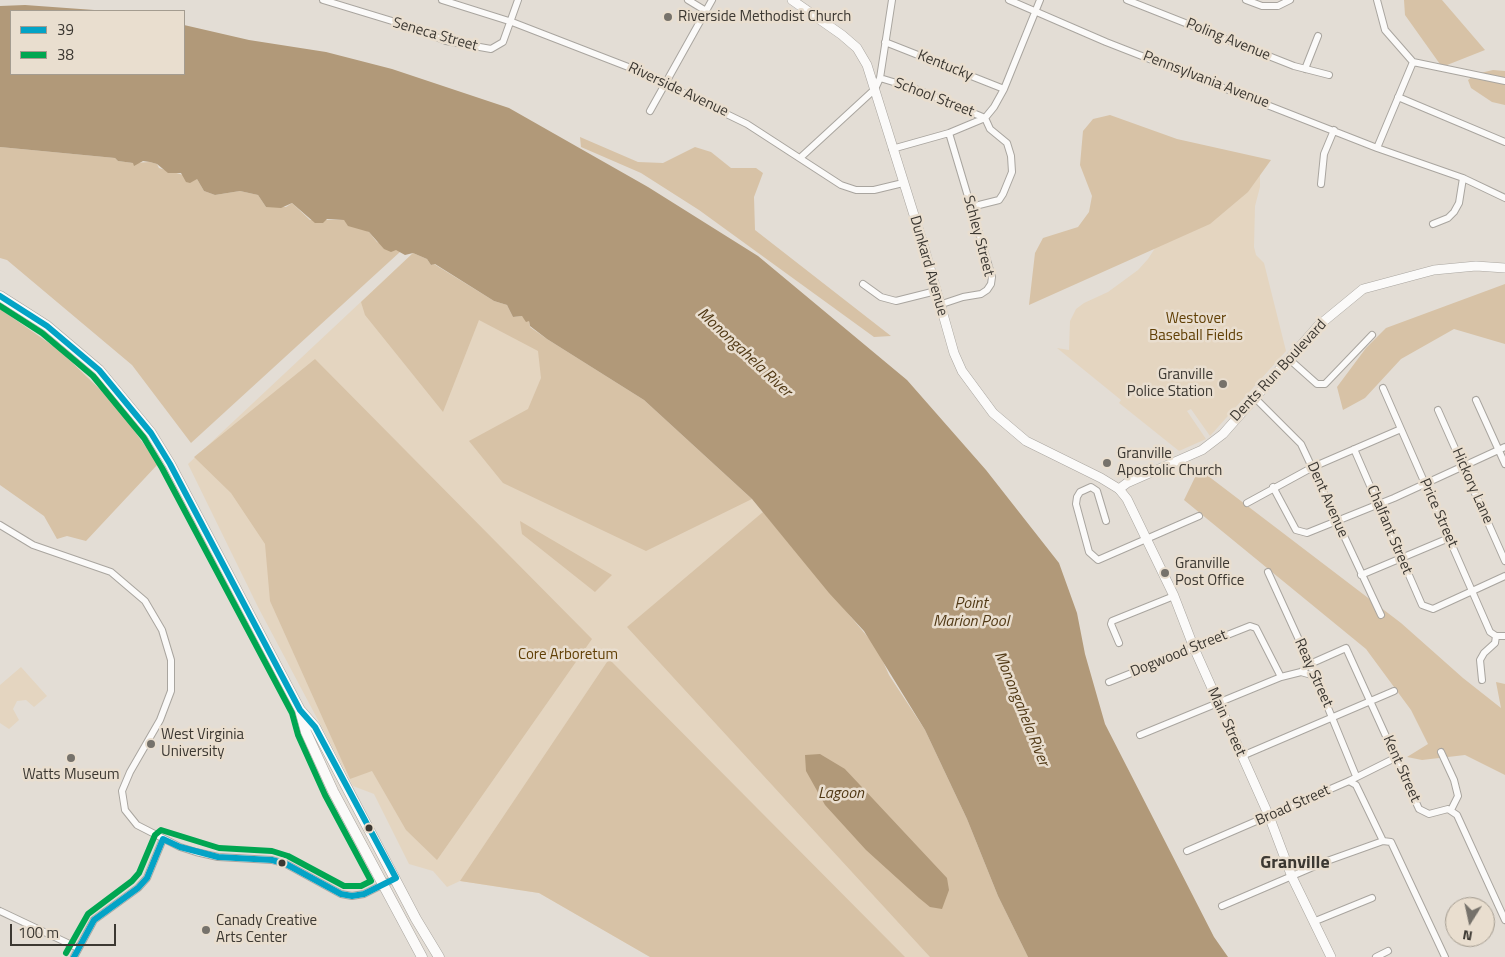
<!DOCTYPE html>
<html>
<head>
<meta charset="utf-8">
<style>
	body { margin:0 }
	#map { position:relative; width:1505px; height:957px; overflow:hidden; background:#e3ddd5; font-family:"Titillium Web",sans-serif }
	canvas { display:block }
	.legend { position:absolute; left:10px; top:10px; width:175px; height:65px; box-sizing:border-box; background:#e9decf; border:1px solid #a49c90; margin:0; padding:6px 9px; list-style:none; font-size:15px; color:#3c3832 }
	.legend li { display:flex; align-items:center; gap:10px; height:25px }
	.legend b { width:25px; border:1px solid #a49c90 }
	.north { position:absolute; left:1445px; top:897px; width:50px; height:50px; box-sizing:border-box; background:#e9decf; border:1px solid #a49c90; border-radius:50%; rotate:190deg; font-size:14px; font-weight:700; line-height:20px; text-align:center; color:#3c3832 }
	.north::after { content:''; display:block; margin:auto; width:18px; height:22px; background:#76726b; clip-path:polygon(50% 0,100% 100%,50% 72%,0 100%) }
	.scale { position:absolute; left:10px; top:924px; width:106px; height:22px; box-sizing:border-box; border:2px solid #3c3832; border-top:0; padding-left:6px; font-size:15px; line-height:18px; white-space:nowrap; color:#3c3832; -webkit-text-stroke:4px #e9decf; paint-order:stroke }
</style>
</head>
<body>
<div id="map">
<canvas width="1505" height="957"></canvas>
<ul class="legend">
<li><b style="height:6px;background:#03a3c6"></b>39</li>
<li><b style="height:6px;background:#00a651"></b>38</li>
</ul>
<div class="north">N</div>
<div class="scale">100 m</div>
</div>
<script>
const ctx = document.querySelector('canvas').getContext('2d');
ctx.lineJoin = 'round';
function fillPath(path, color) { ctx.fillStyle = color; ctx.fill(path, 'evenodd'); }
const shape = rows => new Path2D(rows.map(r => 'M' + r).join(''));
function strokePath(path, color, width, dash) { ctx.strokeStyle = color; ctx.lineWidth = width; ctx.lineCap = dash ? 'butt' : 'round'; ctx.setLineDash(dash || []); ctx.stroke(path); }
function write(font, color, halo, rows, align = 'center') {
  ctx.font = font + ' "Titillium Web",sans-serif'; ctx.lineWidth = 5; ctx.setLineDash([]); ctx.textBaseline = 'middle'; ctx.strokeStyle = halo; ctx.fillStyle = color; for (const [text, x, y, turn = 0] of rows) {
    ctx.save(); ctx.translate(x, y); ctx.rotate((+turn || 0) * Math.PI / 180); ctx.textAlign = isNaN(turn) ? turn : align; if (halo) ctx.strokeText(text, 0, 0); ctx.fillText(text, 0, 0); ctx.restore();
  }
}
fillPath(shape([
	[1219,149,1239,154,1260,175,1260,187,1255,206,1254,247,1256,255,1264,263,1286,351,1210,436,1191,409,1187,411,1206,439,1179,451,1119,403,1121,400,1057,348,1069,350,1070,321,1076,309,1084,303,1108,292,1138,270,1148,259],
	[413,253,752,499,829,593,1028,957,650,957,539,893,460,881,447,887,433,871,409,864,374,794,353,786,258,607,188,464],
	[21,667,47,696,34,707,26,700,17,701,13,709,19,720,9,729,0,723,0,685]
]), '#e4d5c0');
fillPath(shape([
	[1404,0,1442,0,1485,50,1442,67,1405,15],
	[1493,70,1505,71,1505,105,1492,102,1471,88,1468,80,1476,74],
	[1110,115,1177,139,1271,160,1248,192,1210,224,1029,305,1035,253,1043,238,1078,227,1089,212,1092,196,1080,165,1083,131,1093,119],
	[580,137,638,162,663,163,695,147,711,152,731,168,756,168,763,173,754,197,755,230,891,336,874,337,699,210,641,173,581,147],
	[0,147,115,158,118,161,133,163,150,162,157,164,159,168,197,179,204,191,215,195,240,191,258,195,266,207,286,207,292,203,310,220,344,220,369,232,377,242,401,251,191,443,132,365,7,260,0,258],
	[413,253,427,259,431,265,434,264,494,301,507,305,513,317,522,316,529,321,530,327,547,339,644,400,752,499,646,551,503,483,469,441,528,409,541,378,538,351,479,320,443,412,365,315,361,302],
	[1505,284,1505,344,1454,329,1401,359,1365,398,1343,410,1337,387,1366,348,1386,328],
	[0,309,59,350,115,404,158,464,86,541,67,536,57,539,44,516,0,485],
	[315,359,592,639,437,860,406,830,372,771,350,779,270,601,265,544,231,493,194,457],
	[1199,469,1401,623,1463,678,1501,708,1496,682,1505,684,1505,775,1465,755,1422,760,1407,757,1428,744,1411,710,1366,649,1184,500],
	[763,512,877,648,889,675,925,730,967,819,998,896,1028,957,930,957,627,627],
	[845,769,881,810,825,805],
	[520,521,612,575,595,592,522,534],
	[609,659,905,957,650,957,539,893,460,881]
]), '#d7c2a6');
fillPath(shape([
	[25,5,108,11,11,11,11,74,184,74,184,25,249,40,326,52,392,69,509,108,648,187,758,256,907,380,986,470,1059,563,1077,613,1085,654,1105,724,1214,937,1228,957,1028,957,998,896,967,819,925,730,864,631,829,593,752,499,644,400,547,339,530,326,529,321,526,322,522,316,513,317,507,305,494,301,435,264,431,265,427,259,413,253,405,255,396,250,391,252,384,249,369,232,348,226,344,220,327,219,323,223,315,223,292,203,281,208,266,207,258,195,240,191,215,195,204,191,197,179,190,183,186,182,181,173,168,173,157,164,150,162,143,161,134,166,133,163,118,161,115,158,0,147,0,6],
	[820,754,845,769,947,878,949,890,942,909,930,907,919,898,866,850,825,805,806,771,805,755]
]), '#b19979');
const minor = shape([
	[323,0,415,28,446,41,491,49,503,42,518,0],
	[442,0,512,22,636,70,747,124,841,185,856,190,874,190,903,183],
	[688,0,706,11],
	[1009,0,1106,42,1377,148,1463,178,1505,198],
	[1127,0,1294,66,1329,75],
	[1246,0,1262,6,1278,6,1290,0],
	[1377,0,1385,30,1413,62,1377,148],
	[885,42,1004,89],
	[1413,62,1505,81],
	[1305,69,1318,36],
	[880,78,913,88,985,118,990,129,1007,143,1011,156,1012,172,1003,194,999,200,971,207],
	[1398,97,1505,142],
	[650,111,712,0],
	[892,149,949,133,985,118,994,107,1004,89,1040,0],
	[800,158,875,89,880,78,892,0],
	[1321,184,1324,154,1334,130],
	[1433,224,1448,218,1454,212,1459,203,1463,178],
	[863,284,881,297,896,301,936,291],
	[939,305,963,297,981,294,987,290,991,284,992,277,949,133],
	[1289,359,1317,384,1325,384,1372,335],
	[1383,388,1490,632,1496,636],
	[1254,397,1301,444,1381,615],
	[1476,400,1505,464],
	[1438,410,1505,561],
	[1354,449,1422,605,1433,609,1505,576],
	[1273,487,1296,530,1307,533,1394,498,1505,447],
	[1247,503,1313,467,1401,429],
	[1106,521,1097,491,1091,487,1080,492,1077,497,1076,504,1089,552,1098,560,1199,516],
	[0,525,33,545,111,572,145,601,162,630,171,660,171,691,160,720,130,772,122,791,125,810,137,825,180,847,196,852,218,857,272,860,286,864,341,894,352,896,364,894,396,878],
	[1268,572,1310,664,1356,776],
	[1361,575,1449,538],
	[1496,636,1505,636],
	[1119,643,1111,624,1112,621,1174,596],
	[1301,672,1310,664,1346,648,1419,809,1429,814,1448,809,1457,815,1505,920],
	[1482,680,1480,660,1484,653,1495,643,1496,636],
	[1109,682,1250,626,1256,628,1281,677],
	[1140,735,1281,677,1301,672,1315,676],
	[1441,752,1454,780,1458,796,1451,810],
	[1242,756,1394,691],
	[1349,781,1356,785,1383,841,1391,842,1445,957],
	[1187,851,1349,781,1397,757],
	[1222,906,1327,861,1383,841],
	[0,911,78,948],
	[1313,922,1372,898],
	[74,957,94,920,138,888,147,878,163,839],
	[1376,957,1388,951]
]);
const tertiary = shape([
	[1119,489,1127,483,1202,450,1223,434,1318,326,1363,289,1434,270,1476,266,1505,268]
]);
const secondary = shape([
	[792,0,842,35,857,48,867,65,924,247,954,353,962,371,993,413,1026,441,1101,478,1119,489,1127,499,1174,596,1194,648,1269,816,1292,877,1331,957]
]);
const primary = shape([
	[0,296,47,326,99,370,151,433,170,464,300,710,306,732,333,791,422,957],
	[301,711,315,727,416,919,439,957]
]);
strokePath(minor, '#a9a59f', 8);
strokePath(tertiary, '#a9a59f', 10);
strokePath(secondary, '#a9a59f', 10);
strokePath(primary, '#a9a59f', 11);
strokePath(minor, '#fbfaf9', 6);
strokePath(tertiary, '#fbfaf9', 9);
strokePath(secondary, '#fbfaf9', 9);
strokePath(primary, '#fbfaf9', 10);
strokePath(shape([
	[0,296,47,326,99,370,151,433,170,464,300,710,315,727,396,878,364,894,352,896,341,894,286,864,272,860,218,857,180,847,163,839,147,878,138,888,94,920,74,957]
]), '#03a3c6', 6);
strokePath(shape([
	[0,306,42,333,93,376,144,438,162,468,292,713,298,735,325,795,371,881,361,886,344,886,288,856,272,851,219,848,161,830,155,835,139,873,132,881,88,914,66,953]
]), '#00a651', 6);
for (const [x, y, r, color] of [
	[668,17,5,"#76726b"],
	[1223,384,5,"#76726b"],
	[1107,463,5,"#76726b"],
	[1165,573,5,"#76726b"],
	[151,744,5,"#76726b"],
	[71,758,5,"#76726b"],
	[369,828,4.5,"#3c3832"],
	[282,863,4.5,"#3c3832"],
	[206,930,5,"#76726b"]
]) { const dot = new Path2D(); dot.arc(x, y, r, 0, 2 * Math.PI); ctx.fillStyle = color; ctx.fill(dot); strokePath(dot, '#e9decf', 2); }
write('15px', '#3c3832', '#e9decf', [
	["Riverside Methodist Church",678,17],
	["Granville",1213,375,"right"],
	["Police Station",1213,392,"right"],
	["Granville",1117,454],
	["Apostolic Church",1117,471],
	["Granville",1175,564],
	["Post Office",1175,581],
	["West Virginia",161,735],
	["University",161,752],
	["Watts Museum",71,775,"center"],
	["Canady Creative",216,921],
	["Arts Center",216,938]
], 'left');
write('15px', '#3c3832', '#e9decf', [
	["Seneca Street",435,35,16],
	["Poling Avenue",1228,40,22],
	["Kentucky",945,66,22],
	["Pennsylvania Avenue",1206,80,21],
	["Riverside Avenue",678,90,25],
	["School Street",934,98,21],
	["Schley Street",978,236,75],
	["Dunkard Avenue",928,266,74],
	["Dents Run Boulevard",1279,371,-47],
	["Hickory Lane",1472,486,66],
	["Dent Avenue",1327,500,66],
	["Price Street",1438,513,66],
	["Chalfant Street",1389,530,67],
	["Dogwood Street",1179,654,-22],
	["Reay Street",1313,673,66],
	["Main Street",1226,722,66],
	["Kent Street",1401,769,66],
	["Broad Street",1293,806,-24]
]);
write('15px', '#603f05', '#e9decf', [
	["Westover",1196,319],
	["Baseball Fields",1196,336],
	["Core Arboretum",568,655]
]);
write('italic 16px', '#513915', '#e9decf', [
	["Monongahela River",744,353,43],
	["Point",971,604],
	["Marion Pool",971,622],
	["Monongahela River",1021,709,68],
	["Lagoon",841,794]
]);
write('bold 18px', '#3c3832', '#e9decf', [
	["Granville",1295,864]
]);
</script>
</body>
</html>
